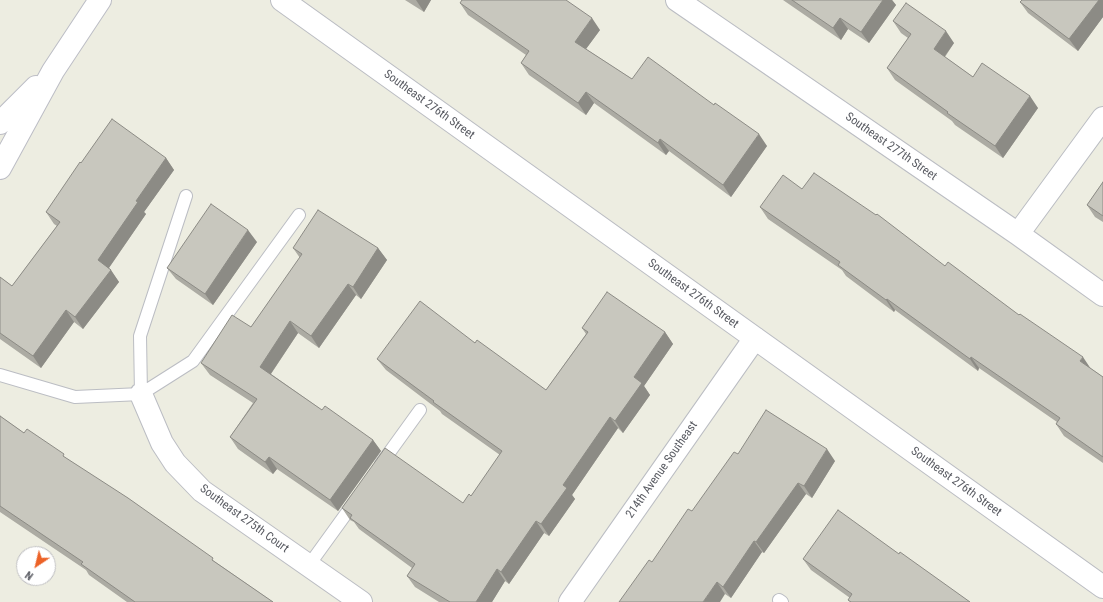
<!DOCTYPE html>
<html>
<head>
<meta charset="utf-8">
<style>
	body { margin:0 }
	#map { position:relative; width:1103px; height:602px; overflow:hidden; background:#edede1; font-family:"Roboto Condensed",sans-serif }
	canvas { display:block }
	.north { position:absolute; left:16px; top:546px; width:40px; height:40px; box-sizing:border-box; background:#fff; border:1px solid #bdbdc0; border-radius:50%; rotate:215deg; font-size:11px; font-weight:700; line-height:16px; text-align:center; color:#595b62 }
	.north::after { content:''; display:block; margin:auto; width:14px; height:18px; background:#ec6227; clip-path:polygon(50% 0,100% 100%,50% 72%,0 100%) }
</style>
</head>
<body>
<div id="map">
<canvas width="1103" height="602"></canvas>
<div class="north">N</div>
</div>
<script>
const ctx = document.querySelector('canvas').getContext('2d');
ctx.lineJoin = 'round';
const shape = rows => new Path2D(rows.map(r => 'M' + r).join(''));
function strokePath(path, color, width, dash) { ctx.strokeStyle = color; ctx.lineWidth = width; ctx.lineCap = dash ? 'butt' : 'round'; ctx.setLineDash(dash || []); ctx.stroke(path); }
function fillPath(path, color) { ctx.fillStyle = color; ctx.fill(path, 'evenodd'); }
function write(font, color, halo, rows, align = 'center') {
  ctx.font = font + ' "Roboto Condensed",sans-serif'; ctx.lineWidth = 3.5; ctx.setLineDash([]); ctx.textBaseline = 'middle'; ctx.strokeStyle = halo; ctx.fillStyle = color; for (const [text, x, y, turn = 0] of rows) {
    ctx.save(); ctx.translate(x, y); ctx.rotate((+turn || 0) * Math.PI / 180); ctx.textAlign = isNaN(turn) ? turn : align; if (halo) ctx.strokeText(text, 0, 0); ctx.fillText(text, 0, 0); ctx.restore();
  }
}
const lane = shape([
	[186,196,140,336,141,394,193,361,299,215],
	[0,375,75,397,141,394],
	[381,464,420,410],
	[309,565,356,500],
	[779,600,782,602]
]);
const street = shape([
	[282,0,1103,587],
	[677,0,1018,234,1103,295],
	[1018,234,1103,118],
	[141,394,162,443,175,463,202,491,361,602],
	[570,602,755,338]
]);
const secondary = shape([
	[0,123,36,87],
	[0,168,53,71,100,0]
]);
strokePath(lane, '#bbbdc3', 14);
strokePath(street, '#bbbdc3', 24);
strokePath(secondary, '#bcbdc5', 24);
strokePath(lane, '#fff', 12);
strokePath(street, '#fff', 22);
strokePath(secondary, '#fff', 22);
fillPath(shape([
	[405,0,431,0,424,12],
	[783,0,892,0,896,5,869,43,848,29,841,40],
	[1103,0,1103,17,1078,51,1028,13,1020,2],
	[460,3,600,30,586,49,632,79,767,146,731,197,669,151,666,155,594,103,586,115,529,75,521,63,526,55,468,15],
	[893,21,954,43,945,57,973,77,1038,108,1003,158,955,125,952,121,895,80,887,68,908,38,901,33],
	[166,158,174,170,144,212,146,214,109,268,119,282,83,329,74,322,41,368,0,339,0,277,12,286,57,226,54,224,46,212,81,163],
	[1103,182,1103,222,1095,217,1087,205],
	[802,189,945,266,1103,377,1103,463,1064,436,1056,424,1057,422,979,368,978,371,895,310,894,312,846,276,842,270,768,219,760,207],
	[257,242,213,305,176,279,167,268],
	[293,248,378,248,387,260,361,299,356,295,319,348,298,333,271,374,322,410,373,440,381,451,338,511,277,469,273,474,238,449,230,437,253,403,210,375,201,363,251,327,300,258],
	[582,328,665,332,673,344,644,386,650,395,623,433,618,428,572,495,575,499,549,536,544,533,509,584,505,581,492,602,439,602,415,587,407,576,412,568,359,529,354,522,350,520,342,508,463,503,471,496,500,455,442,414,440,411,386,370,377,359,475,343,546,390,586,334],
	[0,416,24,433,66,458,273,602,127,602,89,575,86,570,0,512],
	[738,454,835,461,812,498,806,494,764,553,762,552,731,598,725,594,652,562],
	[899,554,970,602,850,602,848,600,850,598,811,570,803,559]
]), '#acaba3');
fillPath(shape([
	[416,0,431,0,424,12],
	[883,0,892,0,896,5,869,43,861,32],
	[1099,0,1103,0,1103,17,1078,51,1069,39],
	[592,18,600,30,583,53,575,42],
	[840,18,848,29,841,40,833,28],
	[946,31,954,43,942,60,934,49],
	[586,92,594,103,586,115,578,103],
	[1030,96,1038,108,1003,158,995,146],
	[759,134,767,146,731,197,723,185],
	[660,139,669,151,666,155,658,143],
	[166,158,174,170,144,212,146,214,106,272,98,260,136,201],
	[248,230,257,242,213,305,205,294],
	[378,248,387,260,361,299,353,287],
	[111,270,119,282,83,329,75,317],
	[348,284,356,295,319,348,311,336],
	[887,299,895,310,894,312,886,300],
	[66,310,74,322,41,368,33,356],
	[290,321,298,333,268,378,260,367],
	[665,332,673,344,644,386,650,395,623,433,615,421,634,377],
	[971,357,979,368,978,371,970,359],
	[1083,357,1091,369,1080,361],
	[610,417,618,428,572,495,575,499,549,536,541,524,563,485],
	[373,440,381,451,338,511,330,500],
	[827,449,835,461,812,498,804,486],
	[269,457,277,469,273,474,265,462],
	[798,483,806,494,764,553,756,542],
	[536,521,544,533,509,584,501,572],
	[754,541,762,552,731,598,723,587],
	[497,569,505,581,492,602,476,602],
	[717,582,725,594,720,602,703,602]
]), '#8c8b85');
const building = shape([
	[462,0,566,0,592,18,575,42,632,79,648,57,714,105,715,103,759,134,723,185,660,139,658,143,586,92,578,103,521,63,529,51,460,3,462,0],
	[792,0,883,0,861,32,840,18,833,28,792,0],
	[1022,0,1099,0,1069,39,1020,2,1022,0],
	[906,3,946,31,934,49,973,77,982,63,1030,96,995,146,947,113,948,112,887,68,911,34,893,21,906,3],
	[112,119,166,158,136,201,138,202,98,260,111,270,75,317,66,310,33,356,0,333,0,277,12,286,60,222,46,212,80,162,81,163,112,119],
	[814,173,876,215,877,214,945,266,948,262,1019,315,1020,314,1083,357,1080,361,1103,377,1103,457,1056,424,1060,418,971,357,970,359,887,299,886,300,838,265,840,262,760,207,783,175,802,189,814,173],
	[1103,182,1103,216,1087,205,1103,182],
	[211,204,248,230,205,294,167,268,211,204],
	[318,210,378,248,353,287,348,284,311,336,290,321,260,367,322,410,325,406,373,440,330,500,269,457,265,462,230,437,257,399,201,363,232,315,251,327,302,254,293,248,318,210],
	[607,292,665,332,634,377,642,383,615,421,610,417,563,485,567,488,541,524,536,521,501,572,497,569,476,602,450,602,407,576,415,564,350,518,352,515,342,508,385,448,463,503,469,494,471,496,502,451,433,402,434,401,377,359,420,301,475,343,477,340,546,390,588,332,582,328,607,292],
	[766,410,827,449,804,486,798,483,756,542,754,541,723,587,717,582,703,602,619,602,649,560,652,562,688,509,692,511,734,452,738,454,766,410],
	[0,416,24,433,27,429,64,454,63,456,128,498,213,558,212,560,273,602,135,602,81,564,83,562,0,506,0,416],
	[838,510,899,554,900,552,970,602,851,602,848,600,852,594,803,559,838,510]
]);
fillPath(building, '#c8c7be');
strokePath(building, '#8c8b85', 1);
write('12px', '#595b62', '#fff', [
	["Southeast 276th Street",429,105,36],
	["Southeast 277th Street",891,147,35],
	["Southeast 276th Street",693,294,36],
	["214th Avenue Southeast",662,470,-55],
	["Southeast 276th Street",956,482,36],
	["Southeast 275th Court",244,519,36]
]);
</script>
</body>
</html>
